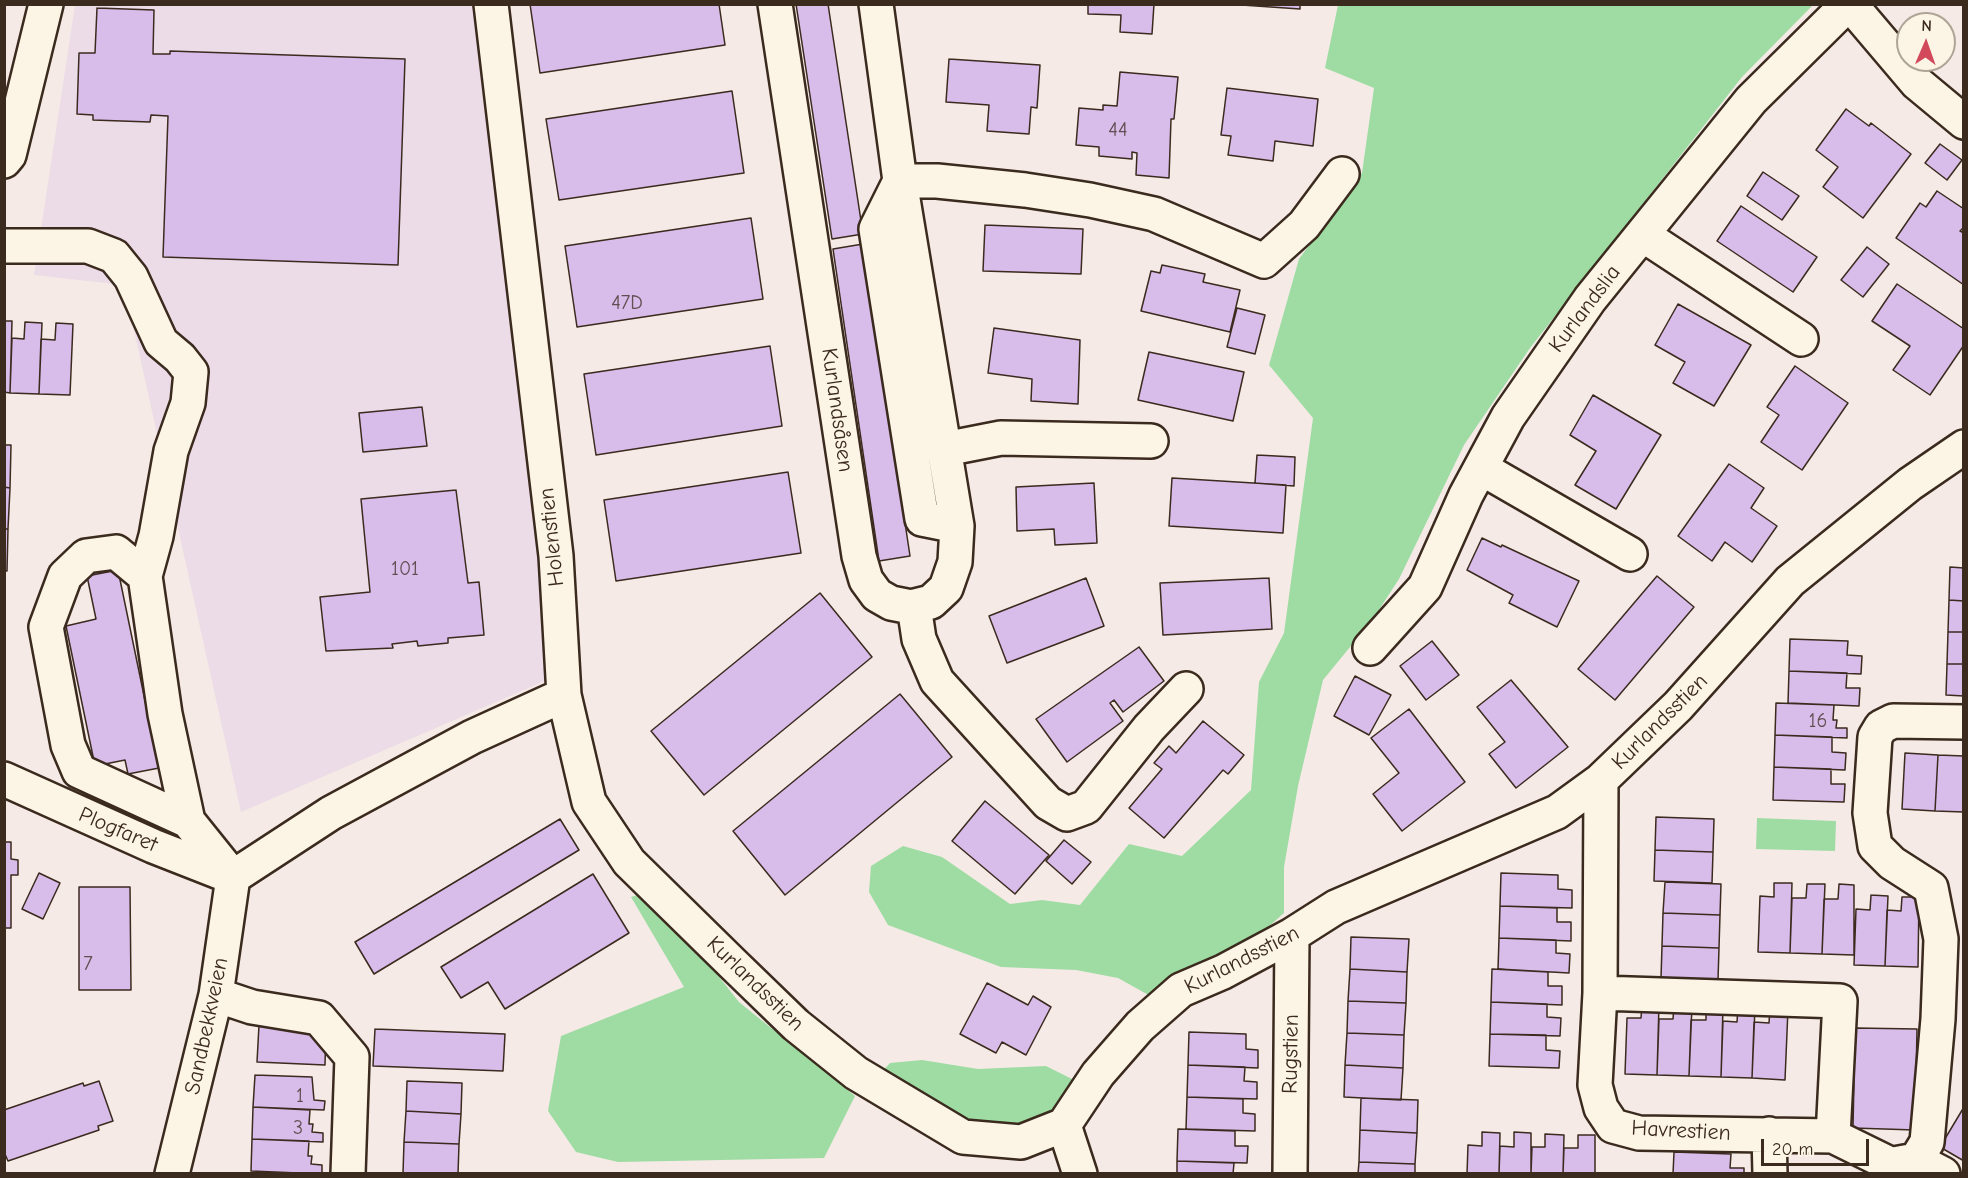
<!DOCTYPE html>
<html>
<head>
<meta charset="utf-8">
<style>
	body { margin:0 }
	#map { position:relative; width:1968px; height:1178px; overflow:hidden; background:#f5eae6; font-family:"Comic Neue",sans-serif }
	canvas { display:block }
	.frame { position:absolute; inset:0; border:6px solid #3b2a1e; pointer-events:none }
	.north { position:absolute; left:1896px; top:12px; width:60px; height:60px; box-sizing:border-box; background:#fcf5e5; border:2px solid #afa495; border-radius:50%; rotate:2deg; font-size:16px; font-weight:700; line-height:24px; text-align:center; color:#3b2a1e }
	.north::after { content:''; display:block; margin:auto; width:21px; height:27px; background:#d1495b; clip-path:polygon(50% 0,100% 100%,50% 72%,0 100%) }
	.scale { position:absolute; left:1761px; top:1139px; width:108px; height:27px; box-sizing:border-box; border:3px solid #3b2a1e; border-top:0; padding-left:8px; font-size:18px; line-height:21px; white-space:nowrap; color:#3b2a1e; -webkit-text-stroke:4px #fcf5e5; paint-order:stroke }
</style>
</head>
<body>
<div id="map">
<canvas width="1968" height="1178"></canvas>
<div class="frame"></div>
<div class="north">N</div>
<div class="scale">20 m</div>
</div>
<script>
const ctx = document.querySelector('canvas').getContext('2d');
ctx.lineJoin = 'round';
function fillPath(path, color) { ctx.fillStyle = color; ctx.fill(path, 'evenodd'); }
const shape = rows => new Path2D(rows.map(r => 'M' + r).join(''));
function strokePath(path, color, width, dash) { ctx.strokeStyle = color; ctx.lineWidth = width; ctx.lineCap = dash ? 'butt' : 'round'; ctx.setLineDash(dash || []); ctx.stroke(path); }
function write(font, color, halo, rows, align = 'center') {
  ctx.font = font + ' "Comic Neue",sans-serif'; ctx.lineWidth = 4.5; ctx.setLineDash([]); ctx.textBaseline = 'middle'; ctx.strokeStyle = halo; ctx.fillStyle = color; for (const [text, x, y, turn = 0] of rows) {
    ctx.save(); ctx.translate(x, y); ctx.rotate((+turn || 0) * Math.PI / 180); ctx.textAlign = isNaN(turn) ? turn : align; if (halo) ctx.strokeText(text, 0, 0); ctx.fillText(text, 0, 0); ctx.restore();
  }
}
fillPath(shape([
	[75,5,481,5,554,677,241,812,124,285,34,275]
]), '#ecdce7');
fillPath(shape([
	[1338,5,1812,6,1742,77,1530,348,1464,445,1399,579,1373,619,1323,680,1298,786,1284,867,1284,913,1258,936,1163,1003,1118,978,1076,970,1001,967,888,925,869,892,871,866,903,846,942,857,1010,904,1042,900,1080,905,1129,844,1182,856,1251,790,1259,682,1284,633,1313,418,1269,365,1299,259,1362,173,1374,88,1325,68],
	[1757,818,1836,821,1835,851,1756,849],
	[651,891,739,1002,855,1096,824,1158,618,1162,576,1152,548,1111,561,1036,684,987,631,897],
	[922,1060,978,1069,1046,1066,1080,1083,1082,1102,1033,1131,972,1123,877,1077,890,1063]
]), '#9fdca3');
const building = shape([
	[530,4,719,4,725,45,540,73,530,4],
	[796,4,828,4,863,234,832,239,796,4],
	[1088,4,1154,4,1152,34,1120,32,1121,15,1088,14,1088,4],
	[1227,4,1300,4,1300,9,1227,4],
	[97,8,154,10,153,54,170,54,170,51,405,59,398,265,163,257,168,116,151,115,150,122,93,120,93,115,77,114,79,53,95,53,97,8],
	[949,59,1040,65,1037,108,1031,107,1029,134,987,131,989,105,946,102,949,59],
	[1120,72,1178,77,1174,119,1171,119,1169,178,1136,175,1137,153,1132,152,1132,159,1099,156,1099,147,1076,145,1079,108,1103,110,1103,105,1117,106,1120,72],
	[1227,88,1318,99,1313,146,1275,141,1273,161,1228,155,1231,136,1221,135,1227,88],
	[732,91,744,173,559,200,546,119,732,91],
	[1846,109,1869,126,1871,123,1911,154,1863,218,1823,187,1838,167,1816,150,1846,109],
	[1940,144,1962,160,1947,180,1925,163,1940,144],
	[1763,172,1799,196,1782,220,1747,196,1763,172],
	[1937,191,1964,209,1964,227,1960,231,1964,233,1964,285,1896,238,1920,203,1926,207,1937,191],
	[1741,206,1817,257,1793,292,1717,241,1741,206],
	[751,218,763,299,577,327,565,246,751,218],
	[985,225,1083,229,1081,274,983,271,985,225],
	[863,244,910,556,879,561,833,249,863,244],
	[1867,247,1889,264,1863,297,1841,280,1867,247],
	[1162,265,1205,274,1203,282,1240,290,1230,332,1141,311,1151,271,1160,273,1162,265],
	[1897,284,1964,329,1964,345,1930,395,1893,370,1910,346,1872,321,1897,284],
	[1678,304,1751,345,1714,406,1673,383,1685,362,1655,345,1678,304],
	[1237,308,1265,315,1255,354,1227,347,1237,308],
	[4,321,12,321,10,393,4,392,4,321],
	[25,322,42,323,39,394,10,393,12,338,24,339,25,322],
	[56,323,73,324,70,395,39,394,41,339,55,340,56,323],
	[994,328,1080,340,1078,404,1031,401,1032,379,988,373,994,328],
	[770,346,782,426,596,455,584,374,770,346],
	[1149,352,1244,372,1233,421,1138,400,1149,352],
	[1795,366,1848,403,1802,470,1761,442,1779,415,1767,407,1795,366],
	[1593,395,1661,435,1616,509,1575,485,1596,451,1570,435,1593,395],
	[422,407,427,446,363,452,359,413,422,407],
	[4,445,11,445,10,488,4,487,4,445],
	[1257,455,1295,457,1294,486,1255,483,1257,455],
	[1729,464,1764,488,1751,508,1777,526,1752,562,1725,542,1712,561,1678,536,1729,464],
	[788,472,801,553,616,581,604,500,788,472],
	[1172,478,1286,485,1283,533,1169,526,1172,478],
	[1094,483,1097,543,1055,545,1054,529,1017,531,1016,487,1094,483],
	[4,487,10,488,8,529,4,529,4,487],
	[456,490,468,583,479,582,484,635,448,638,448,643,418,646,417,641,392,644,393,648,326,651,320,597,370,592,361,499,456,490],
	[4,529,8,529,7,571,4,571,4,529],
	[1482,538,1501,547,1502,545,1579,581,1557,627,1509,603,1513,595,1467,570,1482,538],
	[1950,567,1964,568,1964,601,1949,600,1950,567],
	[118,570,159,768,128,774,125,760,95,766,66,626,96,619,87,576,118,570],
	[1657,576,1694,607,1615,700,1578,669,1657,576],
	[1086,578,1104,626,1007,663,989,616,1086,578],
	[1269,578,1272,629,1163,635,1160,583,1269,578],
	[820,593,872,657,704,795,651,731,820,593],
	[1949,600,1964,601,1964,632,1948,632,1949,600],
	[1948,632,1964,632,1964,664,1947,664,1948,632],
	[1790,639,1848,641,1847,655,1862,656,1861,674,1789,671,1790,639],
	[1432,641,1459,675,1426,700,1400,666,1432,641],
	[1139,647,1164,681,1123,712,1114,700,1110,703,1123,721,1067,762,1036,719,1139,647],
	[1947,664,1964,664,1964,696,1946,695,1947,664],
	[1789,671,1847,673,1846,688,1860,688,1859,706,1788,703,1789,671],
	[1355,676,1391,695,1369,735,1334,716,1355,676],
	[1511,680,1568,747,1516,788,1489,754,1505,742,1477,707,1511,680],
	[900,694,952,757,785,895,733,831,900,694],
	[1776,703,1834,705,1833,720,1837,720,1836,728,1847,728,1847,738,1775,735,1776,703],
	[1409,709,1465,782,1402,831,1373,794,1399,773,1371,738,1409,709],
	[1203,721,1244,755,1228,774,1223,770,1164,838,1129,808,1162,769,1154,763,1169,746,1176,753,1203,721],
	[1775,735,1832,737,1832,752,1846,753,1845,770,1774,767,1775,735],
	[1905,753,1938,755,1935,811,1902,809,1905,753],
	[1938,755,1964,756,1964,812,1935,811,1938,755],
	[1774,767,1831,769,1831,784,1845,784,1844,802,1773,800,1774,767],
	[985,801,1049,855,1015,894,952,841,985,801],
	[1656,817,1714,819,1713,852,1655,850,1656,817],
	[560,819,579,850,374,974,355,942,560,819],
	[1064,840,1091,862,1072,884,1046,861,1064,840],
	[4,842,11,842,11,859,18,860,18,875,11,875,11,928,4,928,4,842],
	[1655,850,1713,852,1712,883,1654,881,1655,850],
	[39,873,60,883,43,919,22,909,39,873],
	[1501,873,1558,875,1558,889,1572,890,1572,908,1500,906,1501,873],
	[593,874,629,933,505,1009,488,982,461,998,441,967,593,874],
	[1665,882,1721,884,1720,915,1663,913,1665,882],
	[1774,883,1792,883,1790,953,1758,952,1760,896,1774,897,1774,883],
	[1807,884,1825,884,1822,954,1790,953,1792,898,1806,898,1807,884],
	[1839,884,1854,885,1854,955,1822,954,1824,899,1838,899,1839,884],
	[79,887,130,887,131,990,79,990,79,887],
	[1871,895,1888,896,1885,966,1854,965,1856,909,1870,910,1871,895],
	[1902,897,1919,897,1918,967,1885,966,1887,910,1901,911,1902,897],
	[1500,906,1557,908,1557,922,1571,922,1571,941,1499,938,1500,906],
	[1663,913,1720,915,1719,948,1662,946,1663,913],
	[1351,937,1409,939,1407,972,1350,969,1351,937],
	[1499,938,1556,940,1556,953,1570,954,1569,973,1498,969,1499,938],
	[1662,946,1719,948,1718,980,1661,978,1662,946],
	[1350,969,1407,972,1406,1003,1348,1001,1350,969],
	[1492,969,1548,972,1548,986,1562,986,1562,1005,1491,1002,1492,969],
	[987,983,1028,1005,1033,996,1051,1007,1026,1055,1002,1042,996,1053,960,1034,987,983],
	[1348,1001,1406,1003,1404,1035,1347,1033,1348,1001],
	[1491,1002,1547,1004,1547,1017,1561,1018,1560,1036,1490,1034,1491,1002],
	[1642,1004,1659,1004,1657,1075,1625,1074,1627,1018,1641,1018,1642,1004],
	[1674,1005,1692,1006,1689,1076,1657,1075,1659,1019,1673,1019,1674,1005],
	[1706,1006,1723,1007,1721,1077,1689,1076,1691,1020,1706,1020,1706,1006],
	[1738,1007,1755,1008,1752,1078,1721,1077,1723,1021,1737,1022,1738,1007],
	[1770,1008,1788,1009,1785,1080,1752,1078,1754,1022,1769,1023,1770,1008],
	[259,1025,326,1028,325,1065,257,1062,259,1025],
	[1855,1028,1917,1029,1915,1130,1853,1128,1855,1028],
	[375,1029,505,1034,503,1071,373,1066,375,1029],
	[1189,1032,1246,1034,1246,1049,1258,1050,1258,1068,1188,1065,1189,1032],
	[1347,1033,1404,1035,1403,1068,1345,1065,1347,1033],
	[1490,1034,1546,1035,1546,1050,1560,1051,1559,1068,1489,1066,1490,1034],
	[1188,1065,1245,1067,1244,1081,1257,1082,1257,1099,1187,1097,1188,1065],
	[1345,1065,1403,1068,1401,1100,1344,1097,1345,1065],
	[255,1075,312,1077,314,1100,325,1101,324,1110,253,1107,255,1075],
	[99,1081,113,1121,98,1126,99,1130,8,1161,4,1152,4,1110,83,1083,84,1086,99,1081],
	[407,1081,462,1083,461,1114,406,1111,407,1081],
	[1187,1097,1243,1099,1243,1113,1255,1114,1255,1131,1186,1129,1187,1097],
	[1361,1098,1418,1100,1417,1133,1360,1130,1361,1098],
	[253,1107,310,1110,309,1124,313,1124,312,1132,323,1133,323,1142,252,1139,253,1107],
	[1964,1107,1964,1161,1940,1147,1964,1107],
	[406,1111,461,1114,459,1144,404,1142,406,1111],
	[1178,1129,1235,1131,1235,1146,1248,1146,1247,1163,1177,1161,1178,1129],
	[1360,1130,1417,1133,1415,1164,1359,1162,1360,1130],
	[1482,1132,1500,1133,1499,1174,1467,1174,1468,1145,1482,1146,1482,1132],
	[1514,1132,1531,1133,1531,1174,1499,1174,1500,1146,1514,1147,1514,1132],
	[1545,1134,1564,1135,1563,1174,1531,1174,1532,1147,1545,1147,1545,1134],
	[1578,1135,1595,1135,1595,1174,1563,1174,1564,1148,1578,1148,1578,1135],
	[252,1139,309,1141,308,1156,312,1156,311,1164,322,1165,322,1174,251,1171,252,1139],
	[404,1142,459,1144,458,1174,403,1173,404,1142],
	[1674,1152,1731,1154,1730,1168,1744,1168,1744,1174,1673,1174,1674,1152],
	[1177,1161,1234,1163,1233,1174,1177,1174,1177,1161],
	[1359,1162,1415,1164,1415,1174,1358,1174,1359,1162]
]);
fillPath(building, '#d8bcea');
strokePath(building, '#3b2a1e', 1.5);
const minor = shape([
	[775,4,859,556,866,580,877,595,891,603,911,607,931,602,946,588,955,562,957,526,900,181,876,4],
	[1850,4,1917,83,1964,122],
	[4,161,9,155,46,4],
	[1643,235,1801,339],
	[4,246,88,246,114,256,131,277,161,342,180,358,191,372,188,403,171,451,156,536,145,576,165,714,188,821,233,877],
	[945,449,1001,438,1151,441],
	[1481,468,1630,554],
	[957,526,922,519,876,229,900,181,937,181,1025,190,1090,200,1154,214,1264,261,1304,225,1342,174],
	[145,576,116,552,86,556,65,576,46,627,68,745,79,771,188,821],
	[914,606,919,639,937,681,1048,803,1067,814,1086,807,1149,728,1186,689],
	[1370,648,1425,587,1466,495,1508,417,1590,299,1751,100,1848,4],
	[564,695,589,802,629,862,732,963,796,1025,856,1073,963,1137,1021,1142,1064,1125,1098,1074,1140,1026,1181,990,1223,972,1292,935,1336,907,1557,812,1601,780,1678,706,1790,581,1910,484,1964,447],
	[4,779,153,846,232,877],
	[1601,780,1600,993,1595,1085,1601,1108,1613,1126,1639,1133,1833,1136],
	[233,877,331,813,472,737,564,695,556,556,491,4],
	[1600,993,1840,1001,1833,1136,1890,1164],
	[216,995,252,1007,319,1018,352,1057,348,1174],
	[1064,1125,1080,1174],
	[1769,1134,1770,1174],
	[1916,1160,1927,1142,1938,1019,1941,939,1931,888,1892,863,1875,846,1870,813,1875,737,1881,727,1893,721,1964,722],
	[1894,1164,1916,1160,1943,1174],
	[172,1174,216,995,233,877],
	[1290,1174,1292,935]
]);
strokePath(minor, '#3b2a1e', 38);
strokePath(minor, '#fcf5e5', 33);
write('20px', '#624e51', null, [
	["44",1118,130],
	["47D",627,303],
	["101",405,569],
	["16",1818,721],
	["7",88,964],
	["1",300,1096],
	["3",298,1128]
]);
write('22px', '#3b2a1e', '#fcf5e5', [
	["Kurlandslia",1585,309,-53],
	["Kurlandsåsen",837,410,82],
	["Holenstien",552,537,-96],
	["Kurlandsstien",1660,722,-45],
	["Plogfaret",118,830,23],
	["Kurlandsstien",1242,960,-27],
	["Kurlandsstien",755,984,44],
	["Sandbekkveien",207,1026,-78],
	["Rugstien",1291,1054,-89],
	["Havrestien",1681,1131,3]
]);
</script>
</body>
</html>
